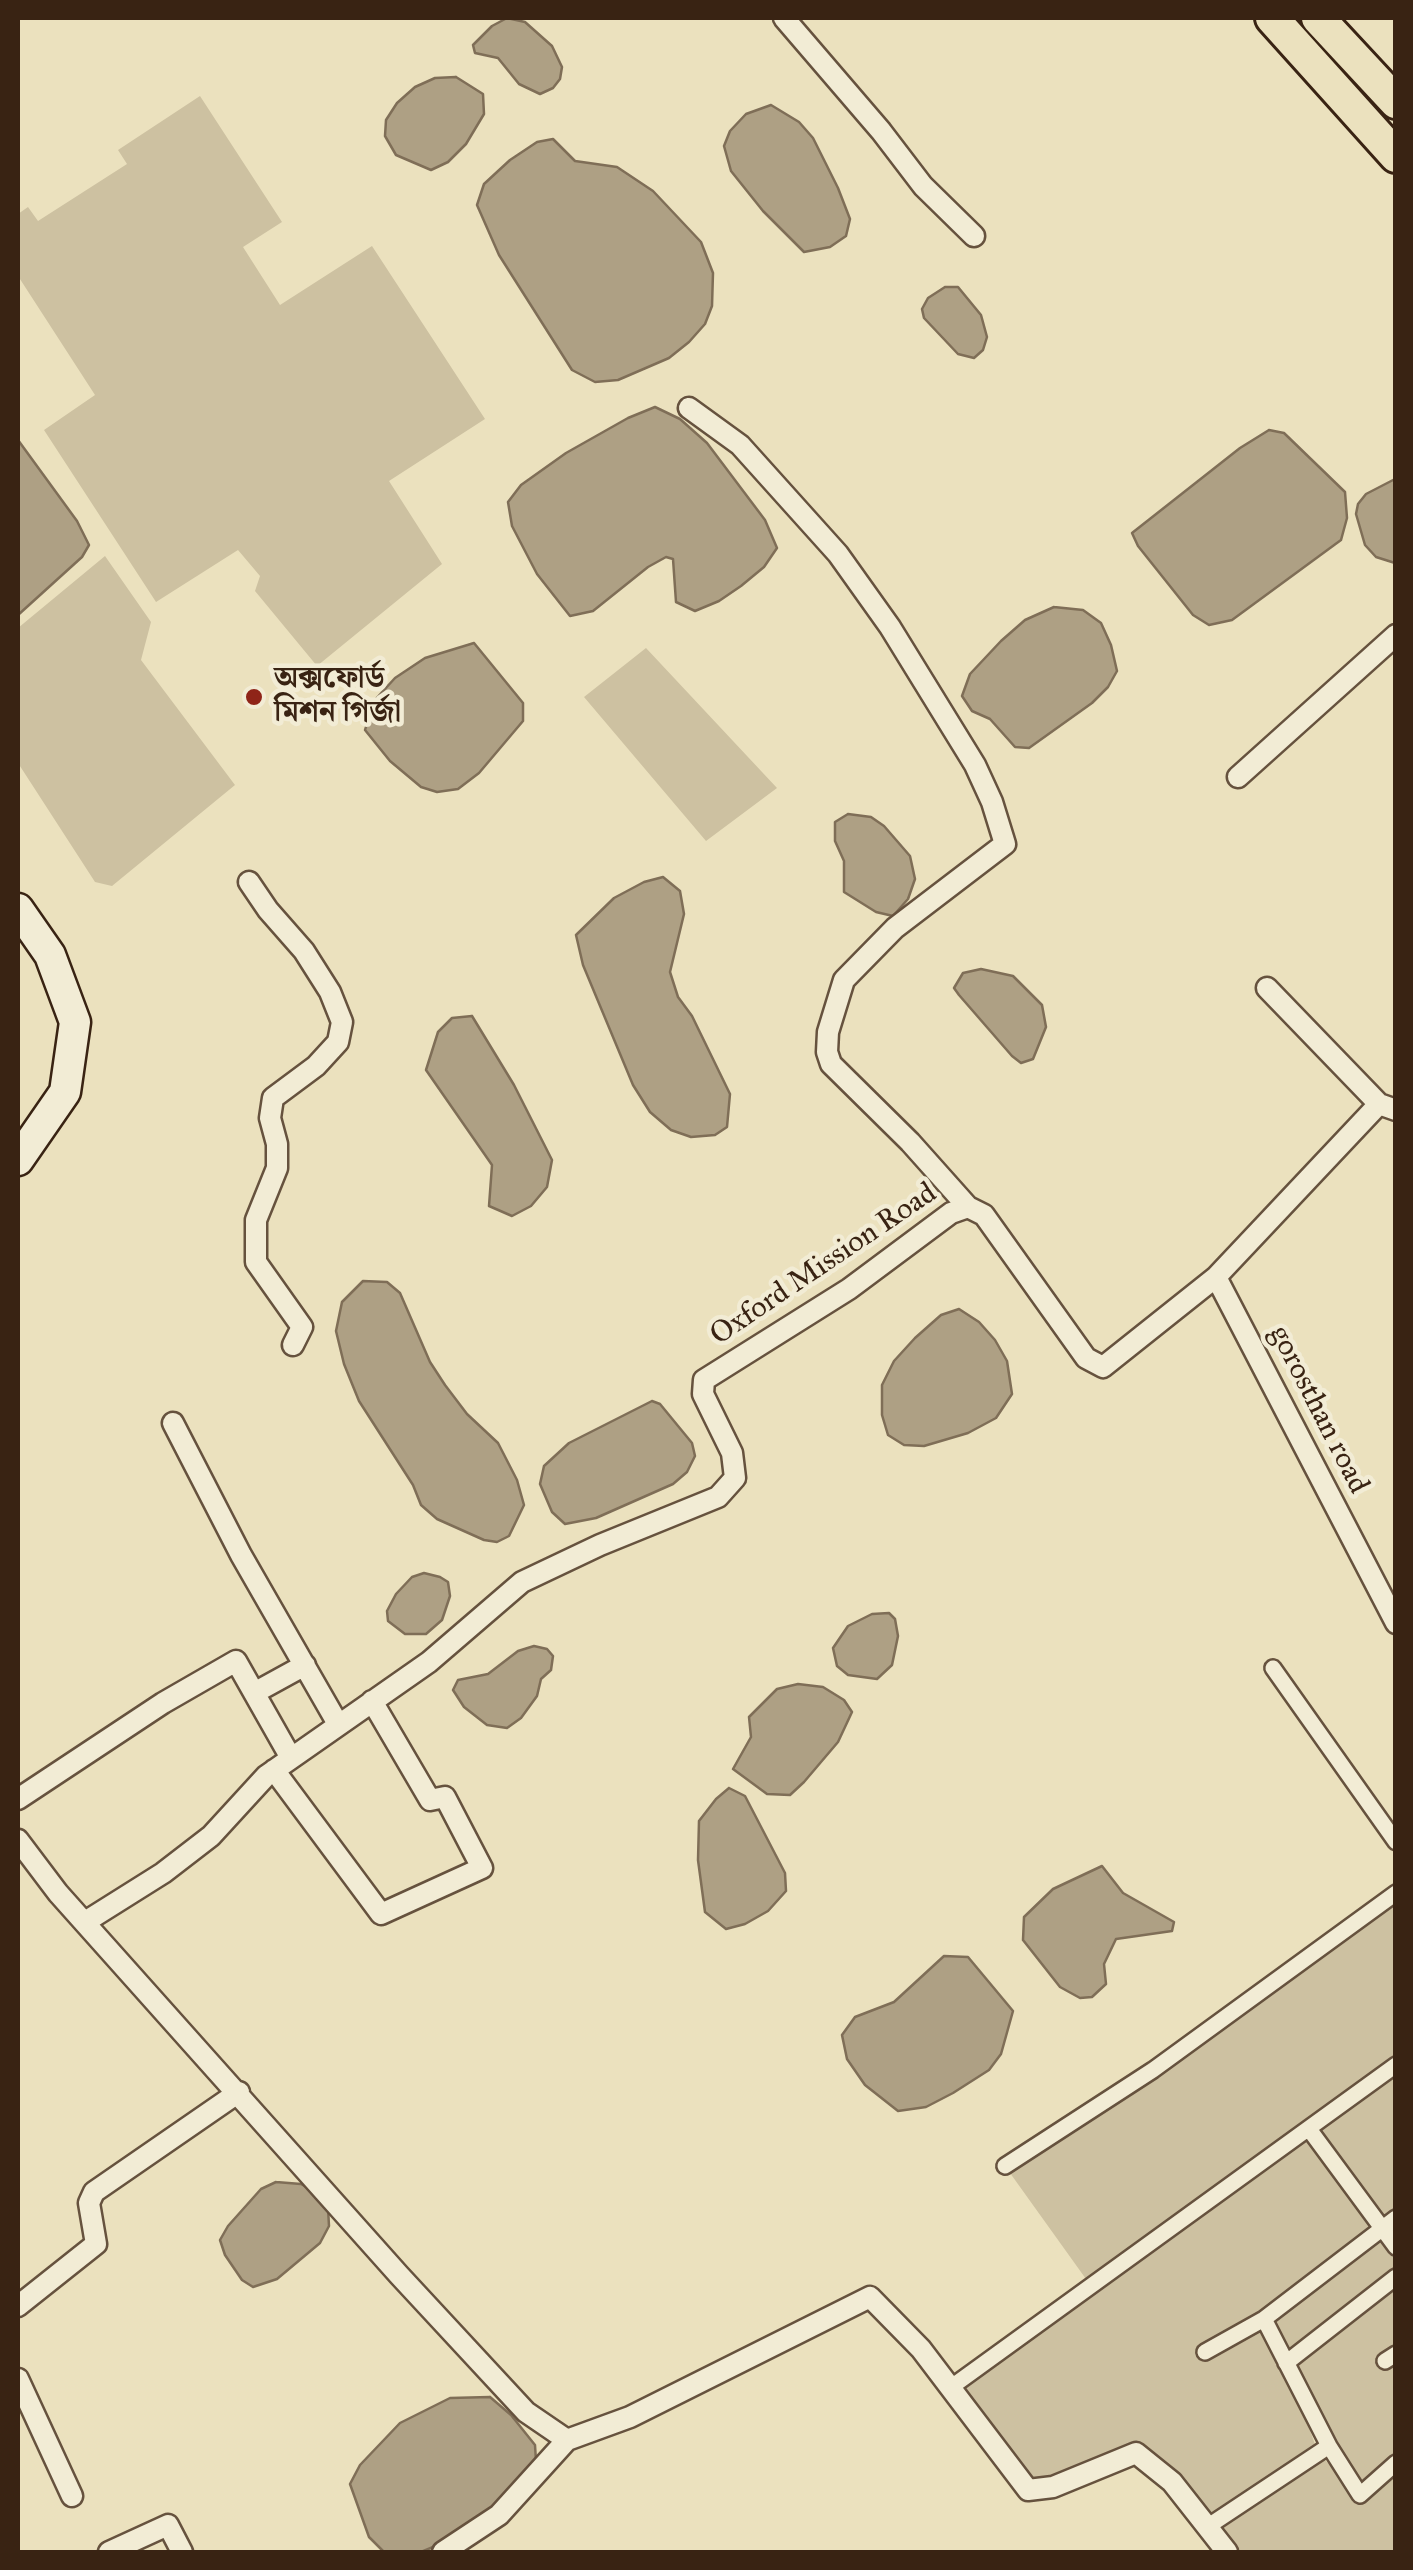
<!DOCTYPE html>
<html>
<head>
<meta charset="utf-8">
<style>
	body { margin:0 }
	#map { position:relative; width:1413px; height:2570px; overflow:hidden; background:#ebe1be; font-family:"IM FELL Great Primer",serif }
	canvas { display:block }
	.frame { position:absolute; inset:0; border:20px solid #392313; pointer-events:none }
</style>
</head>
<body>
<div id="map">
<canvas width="1413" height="2570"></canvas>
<div class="frame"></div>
</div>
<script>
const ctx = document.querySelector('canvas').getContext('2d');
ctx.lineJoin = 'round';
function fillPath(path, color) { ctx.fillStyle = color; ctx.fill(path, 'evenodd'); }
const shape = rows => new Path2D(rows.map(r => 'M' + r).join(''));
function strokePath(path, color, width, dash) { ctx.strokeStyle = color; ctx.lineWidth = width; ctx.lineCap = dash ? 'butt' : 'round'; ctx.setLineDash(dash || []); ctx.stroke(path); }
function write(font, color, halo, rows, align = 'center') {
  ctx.font = font + ' "IM FELL Great Primer","Noto Serif Bengali",serif'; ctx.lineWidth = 9; ctx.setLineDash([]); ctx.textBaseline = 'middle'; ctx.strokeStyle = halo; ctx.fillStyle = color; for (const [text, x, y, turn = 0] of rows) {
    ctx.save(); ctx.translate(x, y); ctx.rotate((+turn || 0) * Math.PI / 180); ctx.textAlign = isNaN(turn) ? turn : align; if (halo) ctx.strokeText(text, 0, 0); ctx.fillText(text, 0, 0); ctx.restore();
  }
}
fillPath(shape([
	[200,96,282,222,243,247,280,305,372,246,485,419,389,481,442,564,317,666,255,591,260,576,238,550,156,602,44,430,95,395,18,276,18,214,28,207,38,221,127,164,118,150],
	[105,556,151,622,141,660,235,785,112,886,95,882,18,763,18,628],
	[646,648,777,788,706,841,584,697],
	[1395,1894,1395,2552,1224,2552,1136,2453,1028,2490,950,2388,1091,2286,1005,2166],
	[1290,2373,1355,2490,1318,2453]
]), '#cdc1a1');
const water = shape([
	[507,18,525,22,552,46,562,67,560,79,553,88,540,94,519,84,498,58,475,53,473,45,492,26,507,18],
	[456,77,483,94,484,114,466,144,448,162,431,170,396,155,385,136,386,120,397,103,415,87,435,78,456,77],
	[771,105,799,122,813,138,838,188,850,219,846,236,830,247,804,252,763,211,731,171,724,146,730,131,746,114,771,105],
	[553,139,575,161,617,167,653,191,701,242,713,273,712,306,705,324,689,342,669,358,618,380,595,382,572,370,499,255,477,205,484,184,510,160,537,142,553,139],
	[945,287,958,287,981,315,987,337,983,350,974,358,958,354,924,318,922,309,928,298,945,287],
	[655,407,680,419,707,443,765,520,777,548,764,567,741,586,719,601,695,611,676,602,673,559,666,557,648,567,593,611,570,616,537,574,512,526,508,502,521,485,566,453,628,418,655,407],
	[1269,430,1284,433,1345,492,1347,518,1341,540,1232,620,1209,625,1193,615,1138,546,1132,533,1240,448,1269,430],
	[18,440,77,521,89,545,82,557,18,615,18,440],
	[1395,479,1395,563,1376,557,1365,545,1356,514,1358,504,1366,494,1395,479],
	[1054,607,1083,610,1101,623,1111,645,1117,671,1108,687,1092,703,1029,748,1015,747,990,719,972,711,962,696,970,674,1001,641,1025,620,1054,607],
	[474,643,523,703,523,721,479,773,458,789,437,792,421,787,390,761,365,730,374,701,395,678,425,658,474,643],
	[848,814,871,817,884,826,910,856,915,879,908,899,893,916,876,912,844,892,844,861,835,841,835,822,848,814],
	[663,877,680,891,684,914,670,972,678,997,692,1016,730,1094,727,1127,715,1135,691,1137,671,1130,650,1112,633,1085,583,965,576,935,614,898,644,882,663,877],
	[981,969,1013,976,1042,1005,1046,1027,1033,1059,1021,1063,1012,1056,959,995,954,988,963,973,981,969],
	[472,1016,514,1085,552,1160,547,1187,531,1206,512,1216,489,1206,492,1165,426,1070,438,1032,452,1018,472,1016],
	[363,1281,387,1282,400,1293,430,1362,445,1385,467,1414,498,1443,517,1480,524,1505,509,1536,497,1542,484,1540,437,1519,421,1505,413,1485,359,1401,344,1364,336,1331,342,1302,363,1281],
	[959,1309,979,1322,995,1340,1007,1361,1012,1394,996,1418,968,1433,924,1446,904,1445,888,1435,882,1415,882,1385,894,1361,915,1338,941,1315,959,1309],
	[652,1401,660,1404,692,1443,695,1456,687,1472,673,1484,596,1518,565,1524,552,1512,540,1484,544,1466,569,1443,652,1401],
	[424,1573,440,1577,448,1582,450,1596,442,1620,426,1634,405,1634,388,1621,387,1611,396,1594,412,1577,424,1573],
	[889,1613,895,1619,898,1636,892,1665,877,1679,848,1675,837,1666,833,1648,848,1626,872,1614,889,1613],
	[534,1646,547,1649,553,1656,551,1670,541,1679,537,1696,521,1718,507,1728,487,1725,464,1707,453,1690,458,1680,488,1674,518,1651,534,1646],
	[798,1684,823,1687,844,1700,852,1712,838,1742,804,1782,790,1795,767,1794,733,1769,751,1737,749,1717,777,1689,798,1684],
	[729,1788,745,1796,785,1873,786,1891,768,1911,745,1924,726,1929,705,1912,698,1860,699,1821,716,1799,729,1788],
	[1102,1866,1123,1893,1174,1922,1172,1931,1116,1939,1104,1964,1106,1984,1092,1997,1080,1998,1060,1987,1023,1940,1024,1917,1053,1889,1102,1866],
	[944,1956,968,1957,1013,2011,1001,2054,989,2070,953,2093,926,2107,898,2111,865,2085,847,2059,842,2035,855,2017,894,2002,944,1956],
	[276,2182,301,2184,322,2196,328,2208,329,2226,320,2243,277,2279,253,2287,242,2280,225,2255,220,2240,228,2226,261,2189,276,2182],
	[490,2397,511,2415,535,2445,536,2461,506,2496,450,2540,421,2552,384,2552,369,2537,350,2484,360,2465,400,2423,450,2398,490,2397]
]);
fillPath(water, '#aea084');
strokePath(water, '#7f6e57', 2.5);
const pedestrian = shape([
	[1273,1668,1396,1842],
	[1309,2129,1396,2247],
	[1005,2166,1153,2070,1396,1893],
	[1205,2352,1264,2319],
	[1385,2361,1396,2354],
	[1286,2363,1396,2277],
	[950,2388,1396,2065],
	[1329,2446,1264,2319,1396,2218],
	[1207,2527,1329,2446,1360,2495,1396,2463]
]);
const minor = shape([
	[784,18,881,131,923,186,974,236],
	[689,408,740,445,838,554,890,627,975,765,992,802,1005,844,895,928,844,980,828,1032,827,1052,831,1064,910,1142,968,1207],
	[1238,777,1396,635],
	[249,882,268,910,304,951,330,992,342,1022,338,1042,316,1066,273,1098,270,1118,277,1144,277,1168,256,1220,256,1262,302,1327,293,1345],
	[1267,988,1379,1104],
	[1216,1277,1396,1623],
	[173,1423,241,1555,338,1724],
	[254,1693,305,1665],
	[274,1770,381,1914,482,1868,445,1797,430,1800,372,1701],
	[18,1799,163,1703,236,1661,291,1758],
	[18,1840,58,1893,399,2275,526,2412,567,2440,630,2417,870,2297,921,2349,1028,2490,1053,2487,1136,2453,1172,2482,1227,2552],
	[85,1922,163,1873,211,1836,266,1776,429,1662,522,1582,600,1545,718,1497,735,1478,732,1453,703,1394,704,1380,849,1289,951,1213,968,1207,984,1215,1086,1358,1103,1367,1216,1277,1379,1104,1396,1110],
	[18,2306,96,2244,89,2203,94,2192,239,2092],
	[18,2379,72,2496],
	[109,2552,168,2525,182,2552],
	[443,2552,499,2515,567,2440]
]);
const secondary = shape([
	[18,909,50,955,75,1022,65,1092,18,1160]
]);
const primary = shape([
	[1272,18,1396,156],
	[1318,18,1396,102]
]);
strokePath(pedestrian, '#66523e', 20);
strokePath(minor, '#66523e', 25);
strokePath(secondary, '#392313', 35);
strokePath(primary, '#392313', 38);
strokePath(pedestrian, '#f2ecd5', 15);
strokePath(minor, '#f2ecd5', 20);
strokePath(secondary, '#f2ecd5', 30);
strokePath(primary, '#ebe1be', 32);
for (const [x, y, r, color] of [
	[254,697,10,"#8f2418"]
]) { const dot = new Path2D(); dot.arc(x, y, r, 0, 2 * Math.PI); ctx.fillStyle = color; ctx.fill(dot); strokePath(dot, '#f2ecd5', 4); }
write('bold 30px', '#392313', '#f2ecd5', [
	["অক্সফোর্ড",274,680],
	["মিশন গির্জা",274,714]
], 'left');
write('30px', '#392313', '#f2ecd5', [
	["Oxford Mission Road",824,1265,-34],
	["gorosthan road",1318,1410,63]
]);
</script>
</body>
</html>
